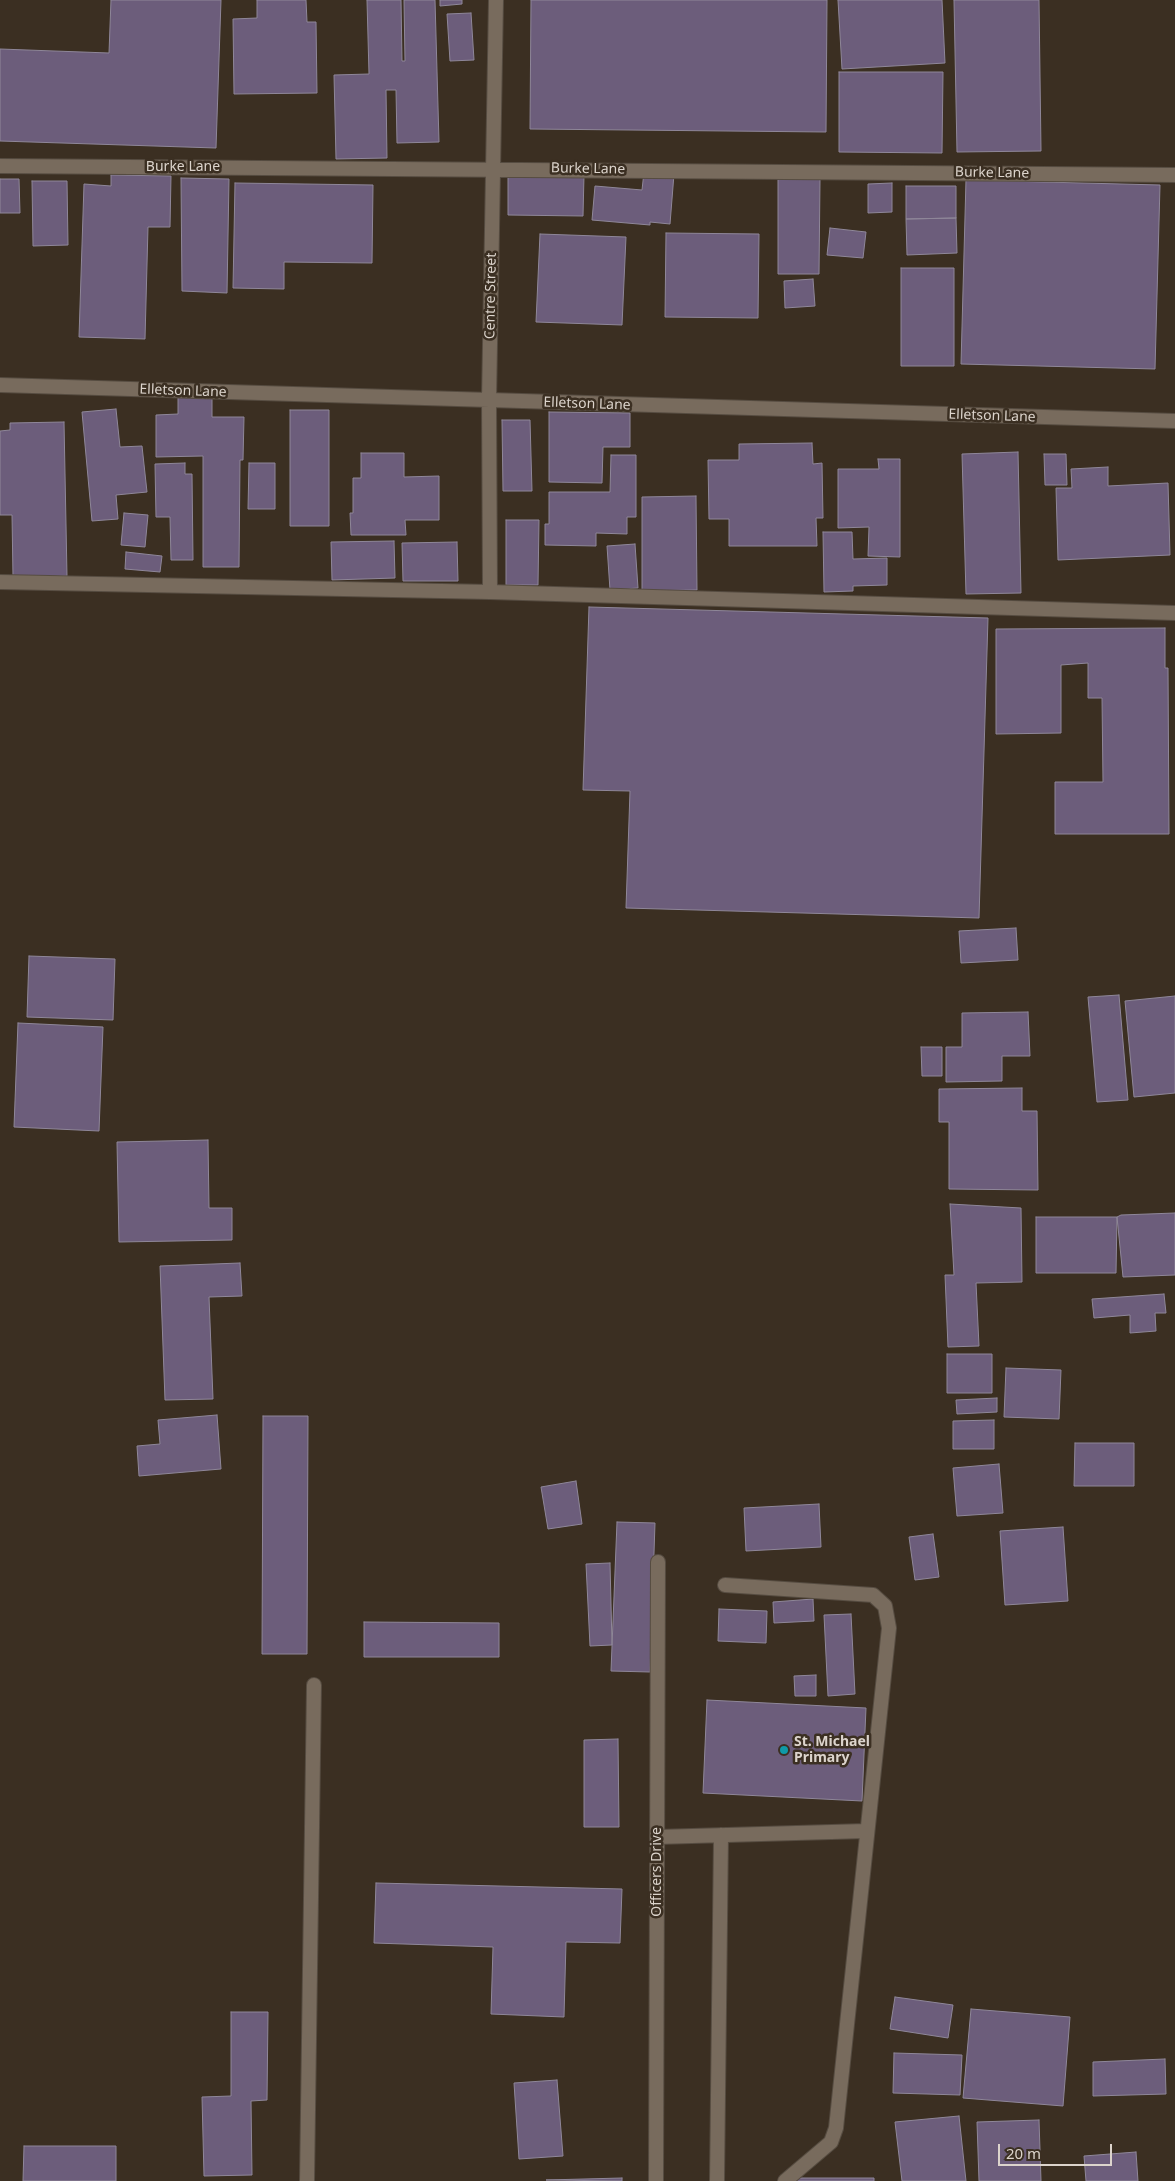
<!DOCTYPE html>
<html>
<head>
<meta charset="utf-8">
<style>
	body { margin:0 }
	#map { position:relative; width:1175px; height:2181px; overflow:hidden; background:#3b2f22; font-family:"Noto Sans",sans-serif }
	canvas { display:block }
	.scale { position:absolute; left:998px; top:2144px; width:114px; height:22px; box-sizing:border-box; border:2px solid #dcd4cc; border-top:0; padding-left:6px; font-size:15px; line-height:18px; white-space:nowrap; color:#dcd4cc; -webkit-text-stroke:4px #3b2f22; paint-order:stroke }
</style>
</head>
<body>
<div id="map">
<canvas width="1175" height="2181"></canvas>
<div class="scale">20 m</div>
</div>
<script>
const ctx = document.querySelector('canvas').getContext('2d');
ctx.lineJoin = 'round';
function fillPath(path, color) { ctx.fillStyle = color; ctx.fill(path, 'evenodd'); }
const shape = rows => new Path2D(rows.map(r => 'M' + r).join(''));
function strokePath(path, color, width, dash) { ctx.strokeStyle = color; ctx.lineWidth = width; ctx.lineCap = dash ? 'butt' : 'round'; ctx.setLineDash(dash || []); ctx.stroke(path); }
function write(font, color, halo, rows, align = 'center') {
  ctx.font = font + ' "Noto Sans",sans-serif'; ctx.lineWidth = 5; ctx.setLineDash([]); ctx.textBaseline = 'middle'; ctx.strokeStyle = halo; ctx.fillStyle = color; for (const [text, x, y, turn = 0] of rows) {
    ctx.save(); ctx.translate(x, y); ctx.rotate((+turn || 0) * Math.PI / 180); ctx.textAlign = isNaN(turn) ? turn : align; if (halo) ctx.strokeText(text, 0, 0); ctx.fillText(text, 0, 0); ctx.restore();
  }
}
const building = shape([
	[111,0,221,0,216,148,0,141,0,49,109,53,111,0],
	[257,0,306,0,307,22,316,22,317,93,234,94,233,19,257,18,257,0],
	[367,0,401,0,402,61,405,61,404,0,435,0,439,142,397,143,396,90,386,90,387,158,336,159,334,75,369,74,367,0],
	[440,0,462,0,462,4,440,6,440,0],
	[531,0,827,0,826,132,530,129,531,0],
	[838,0,942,0,945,63,842,69,838,0],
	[954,0,1039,0,1041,151,957,152,954,0],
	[471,13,474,60,450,61,447,14,471,13],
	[839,72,943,72,942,153,839,152,839,72],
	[644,172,674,174,670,224,650,222,650,225,592,220,595,186,642,190,644,172],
	[508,174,584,175,583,216,508,215,508,174],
	[111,175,171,176,170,227,148,227,145,339,79,337,84,184,111,186,111,175],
	[181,178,229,179,227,293,182,291,181,178],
	[0,179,19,179,20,213,0,213,0,179],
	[778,179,820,179,819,274,778,274,778,179],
	[966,180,1160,185,1155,369,961,364,966,180],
	[32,181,67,181,68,245,33,246,32,181],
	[235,183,373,185,372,263,284,262,284,289,233,288,235,183],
	[892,183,892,212,868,213,868,184,892,183],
	[906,186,956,186,956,218,906,219,906,186],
	[956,218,957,253,907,255,906,219,956,218],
	[830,228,866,232,863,258,827,255,830,228],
	[666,233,759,234,758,318,665,317,666,233],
	[540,234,626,237,622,325,536,322,540,234],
	[901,268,954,268,954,366,901,366,901,268],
	[813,279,815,306,785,308,784,281,813,279],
	[178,397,212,397,212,417,244,417,243,460,240,460,239,567,203,567,203,456,156,457,156,415,178,414,178,397],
	[116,409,120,447,142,446,147,492,116,495,118,519,92,521,82,412,116,409],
	[290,410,329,410,329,526,290,526,290,410],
	[549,412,630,413,630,447,603,447,602,483,549,482,549,412],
	[502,420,530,420,532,491,503,491,502,420],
	[64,422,67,576,13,577,12,515,0,515,0,431,10,430,10,423,64,422],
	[812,443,813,464,822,463,823,518,816,518,817,546,729,546,729,519,709,519,708,460,739,460,739,444,812,443],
	[1018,452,1021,593,966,594,962,454,1018,452],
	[361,453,404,453,404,477,439,476,439,520,405,520,406,535,351,535,350,513,353,513,353,478,361,478,361,453],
	[1044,454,1066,454,1067,485,1045,485,1044,454],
	[611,455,636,455,636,517,627,517,627,534,596,533,596,546,545,545,545,524,549,524,549,492,610,492,611,455],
	[878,459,900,459,900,557,868,556,869,527,838,528,838,469,879,469,878,459],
	[185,463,185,474,192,474,193,560,171,560,170,517,156,517,155,464,185,463],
	[249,463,275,463,275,509,248,509,249,463],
	[1108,467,1108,486,1168,483,1170,555,1058,560,1056,488,1072,488,1071,469,1108,467],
	[696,496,697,590,642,591,642,497,696,496],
	[124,513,148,515,145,547,121,545,124,513],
	[506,520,539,520,538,585,506,585,506,520],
	[823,532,852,532,853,559,887,558,887,585,853,586,853,591,824,592,823,532],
	[394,541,395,578,332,580,331,542,394,541],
	[457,542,458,581,403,581,402,543,457,542],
	[635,544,638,588,610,590,607,546,635,544],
	[126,552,162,556,160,572,125,569,126,552],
	[589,607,988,618,979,918,626,908,630,791,583,790,589,607],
	[1165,628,1165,668,1168,668,1169,834,1055,834,1055,782,1103,782,1102,698,1088,698,1088,663,1061,665,1061,733,996,734,996,629,1165,628],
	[1016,928,1018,960,961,963,959,931,1016,928],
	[29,956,115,959,113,1020,27,1017,29,956],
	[1119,995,1128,1100,1097,1102,1088,997,1119,995],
	[1175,996,1175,1093,1134,1097,1125,1001,1175,996],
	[1028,1012,1030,1056,1002,1056,1002,1081,946,1082,946,1047,962,1047,962,1013,1028,1012],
	[18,1023,103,1027,99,1131,14,1127,18,1023],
	[921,1047,942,1047,942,1076,922,1076,921,1047],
	[1022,1088,1022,1111,1037,1111,1038,1190,949,1189,949,1122,939,1122,939,1089,1022,1088],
	[208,1140,209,1208,232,1208,232,1240,119,1242,117,1142,208,1140],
	[950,1204,1021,1208,1022,1282,976,1283,979,1346,948,1347,945,1275,954,1275,950,1204],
	[1175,1213,1175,1275,1123,1277,1117,1217,1121,1215,1175,1213],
	[1036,1217,1117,1217,1116,1273,1036,1273,1036,1217],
	[240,1263,242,1296,209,1297,213,1399,165,1400,160,1266,240,1263],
	[1164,1294,1166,1313,1155,1313,1156,1331,1130,1333,1130,1315,1094,1318,1092,1299,1164,1294],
	[947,1354,992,1354,992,1393,947,1393,947,1354],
	[1006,1368,1061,1370,1059,1419,1004,1417,1006,1368],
	[997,1398,997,1412,957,1414,956,1400,997,1398],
	[217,1415,221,1469,139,1476,137,1446,160,1444,158,1420,217,1415],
	[263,1416,308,1416,307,1654,262,1654,263,1416],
	[994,1420,994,1449,953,1449,953,1421,994,1420],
	[1075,1443,1134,1443,1134,1486,1074,1486,1075,1443],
	[999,1464,1003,1513,957,1516,953,1468,999,1464],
	[576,1481,582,1524,548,1529,541,1487,576,1481],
	[819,1504,821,1547,746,1551,744,1508,819,1504],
	[617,1522,655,1523,650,1672,611,1671,617,1522],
	[1063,1527,1068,1601,1005,1605,1000,1531,1063,1527],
	[933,1534,939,1577,915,1580,909,1537,933,1534],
	[610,1563,612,1645,590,1646,586,1564,610,1563],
	[813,1599,814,1621,774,1623,773,1602,813,1599],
	[719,1609,767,1611,766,1643,718,1641,719,1609],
	[851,1614,855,1694,828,1696,824,1615,851,1614],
	[364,1622,499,1623,499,1657,364,1657,364,1622],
	[816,1675,816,1696,795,1696,794,1676,816,1675],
	[707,1700,866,1708,862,1801,703,1793,707,1700],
	[618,1739,619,1827,584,1827,584,1740,618,1739],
	[376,1883,622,1889,620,1943,566,1942,564,2017,491,2014,493,1947,374,1943,376,1883],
	[895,1997,953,2005,948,2038,890,2029,895,1997],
	[971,2009,1070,2017,1063,2106,963,2098,971,2009],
	[231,2012,268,2012,267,2100,251,2101,252,2175,204,2176,202,2097,231,2096,231,2012],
	[894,2053,962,2055,960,2095,893,2093,894,2053],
	[1165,2059,1166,2094,1093,2096,1093,2062,1165,2059],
	[557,2080,563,2156,519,2159,514,2083,557,2080],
	[959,2116,966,2181,902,2181,895,2122,959,2116],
	[1039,2120,1041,2181,979,2181,977,2122,1039,2120],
	[24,2146,116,2146,116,2181,23,2181,24,2146],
	[1136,2152,1138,2181,1086,2181,1084,2156,1136,2152],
	[622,2178,622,2181,546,2180,622,2178],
	[792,2178,874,2178,874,2181,792,2181,792,2178]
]);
fillPath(building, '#6c5d7b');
strokePath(building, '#8f8799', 1);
const service = shape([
	[725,1585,873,1595,885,1606,889,1628,836,2128,831,2142,785,2181],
	[657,1837,866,1831],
	[307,2181,314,1685],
	[717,2181,721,1835]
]);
const minor = shape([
	[0,166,1175,175],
	[0,385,1175,421],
	[0,582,490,592,1175,613],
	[490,592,489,401,496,0],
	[656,2181,658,1562]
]);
strokePath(service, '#564c41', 16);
strokePath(minor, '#564c41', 16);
strokePath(service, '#786b5d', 14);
strokePath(minor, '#786b5d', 14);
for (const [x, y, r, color] of [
	[784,1750,5,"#0f9aa8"]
]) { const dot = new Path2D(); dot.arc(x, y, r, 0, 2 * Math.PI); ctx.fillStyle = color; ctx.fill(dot); strokePath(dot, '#3b2f22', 2); }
write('14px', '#dcd4cc', '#3b2f22', [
	["Burke Lane",183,167],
	["Burke Lane",588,169,1],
	["Burke Lane",992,173,1],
	["Centre Street",491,296,-89],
	["Elletson Lane",183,391,2],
	["Elletson Lane",587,404,2],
	["Elletson Lane",992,416,2],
	["Officers Drive",657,1872,-90]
]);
write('bold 14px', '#dcd4cc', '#3b2f22', [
	["St. Michael",794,1742],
	["Primary",794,1758]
], 'left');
</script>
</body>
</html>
